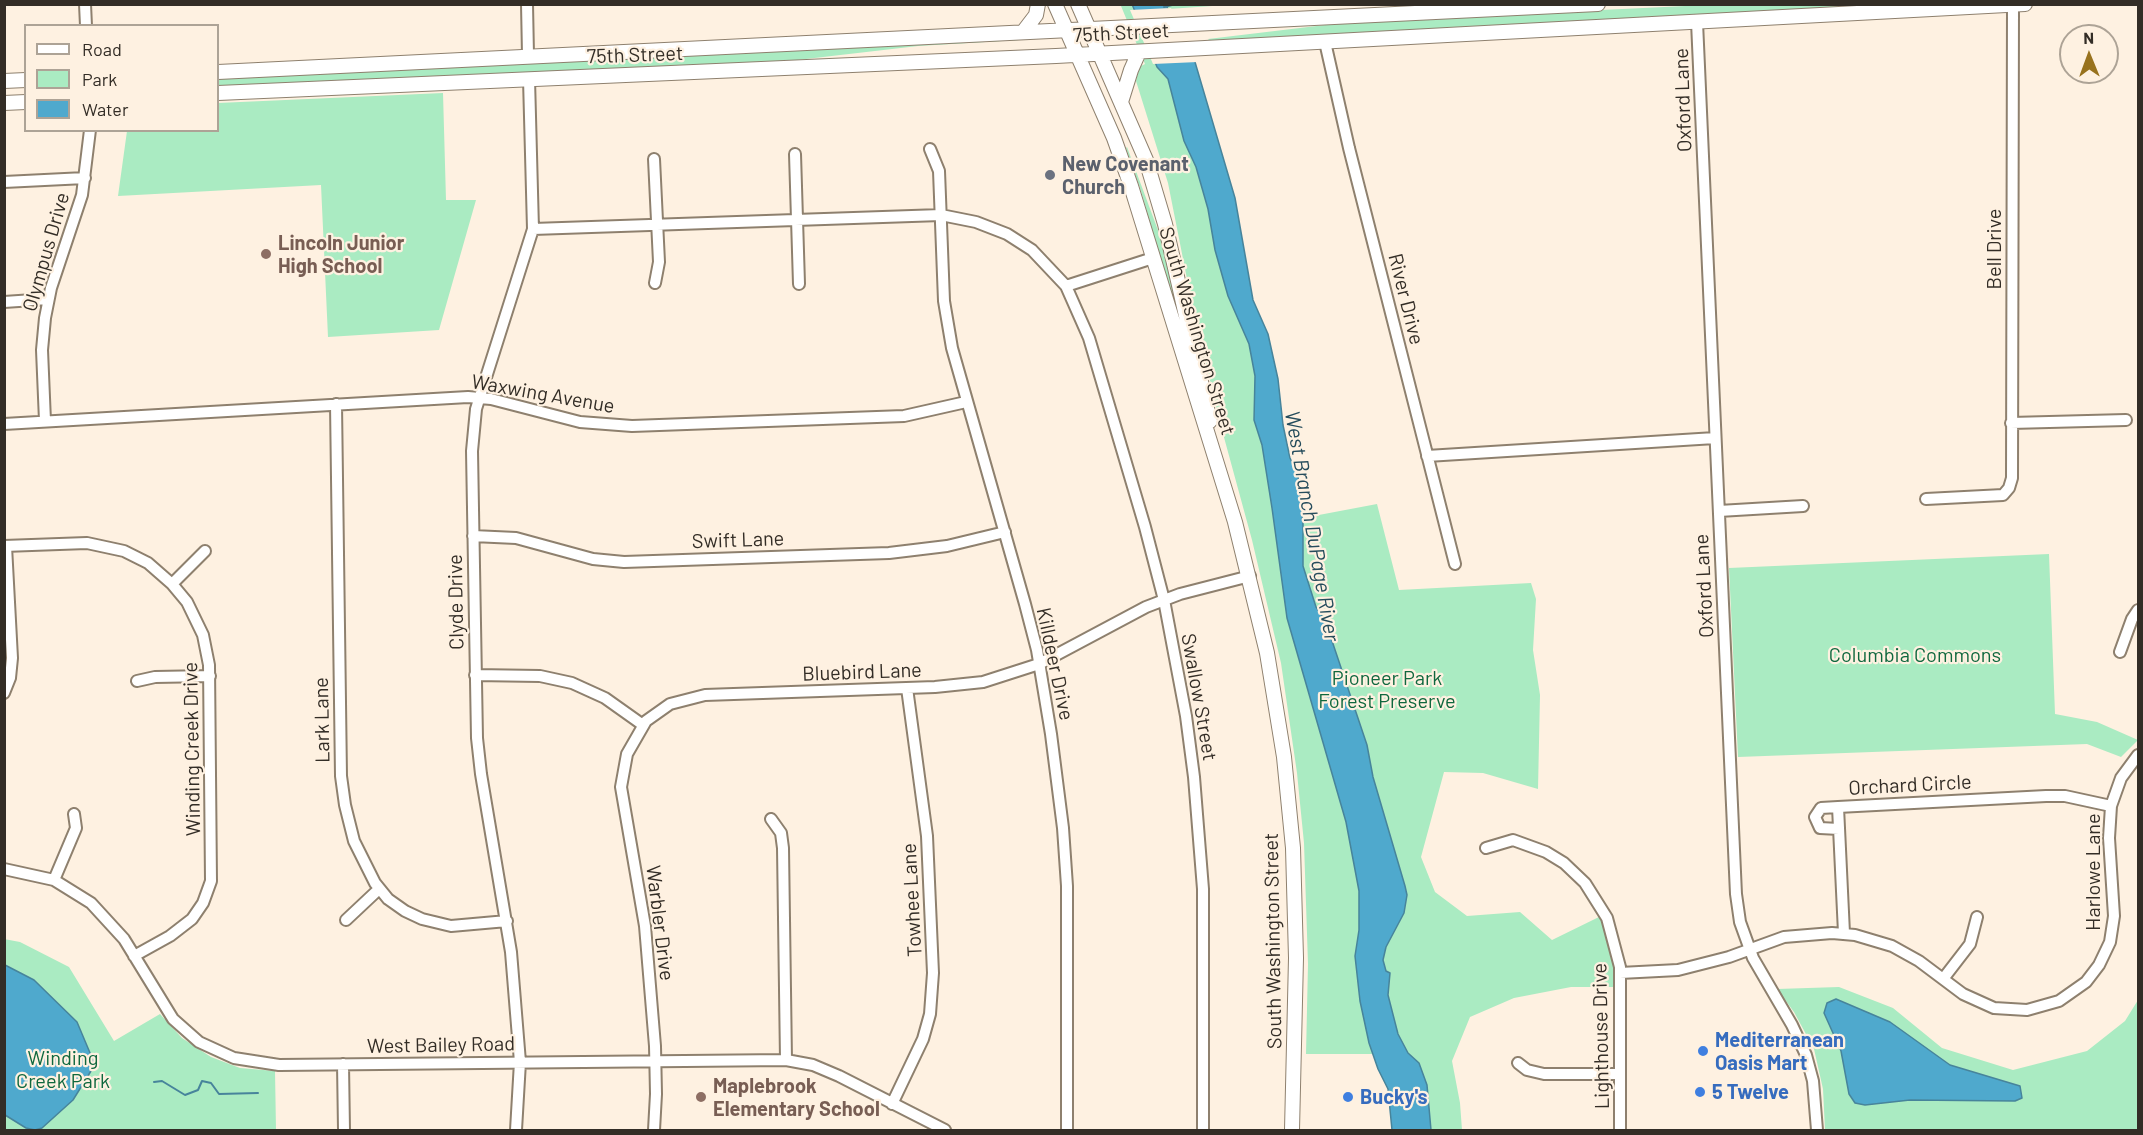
<!DOCTYPE html>
<html>
<head>
<meta charset="utf-8">
<style>
	body { margin:0 }
	#map { position:relative; width:2143px; height:1135px; overflow:hidden; background:#fef1e1; font-family:Barlow,sans-serif }
	canvas { display:block }
	.frame { position:absolute; inset:0; border:6px solid #332d26; pointer-events:none }
	.legend { position:absolute; left:24px; top:24px; width:195px; height:108px; box-sizing:border-box; background:#fef1e1; border:2px solid #ada396; margin:0; padding:8px 10px; list-style:none; font-size:18px; color:#332d26 }
	.legend li { display:flex; align-items:center; gap:12px; height:30px }
	.legend b { width:30px; border:2px solid #ada396 }
	.north { position:absolute; left:2059px; top:24px; width:60px; height:60px; box-sizing:border-box; background:#fef1e1; border:2px solid #ada396; border-radius:50%; rotate:359deg; font-size:16px; font-weight:700; line-height:24px; text-align:center; color:#332d26 }
	.north::after { content:''; display:block; margin:auto; width:21px; height:27px; background:#98721d; clip-path:polygon(50% 0,100% 100%,50% 72%,0 100%) }
</style>
</head>
<body>
<div id="map">
<canvas width="2143" height="1135"></canvas>
<div class="frame"></div>
<ul class="legend">
<li><b style="height:8px;background:#fff"></b>Road</li>
<li><b style="height:16px;background:#aaebc2"></b>Park</li>
<li><b style="height:16px;background:#4fa9cd"></b>Water</li>
</ul>
<div class="north">N</div>
</div>
<script>
const ctx = document.querySelector('canvas').getContext('2d');
ctx.lineJoin = 'round';
function fillPath(path, color) { ctx.fillStyle = color; ctx.fill(path, 'evenodd'); }
const shape = rows => new Path2D(rows.map(r => 'M' + r).join(''));
function strokePath(path, color, width, dash) { ctx.strokeStyle = color; ctx.lineWidth = width; ctx.lineCap = dash ? 'butt' : 'round'; ctx.setLineDash(dash || []); ctx.stroke(path); }
function write(font, color, halo, rows, align = 'center') {
  ctx.font = font + ' Barlow,sans-serif'; ctx.lineWidth = 4.5; ctx.setLineDash([]); ctx.textBaseline = 'middle'; ctx.strokeStyle = halo; ctx.fillStyle = color; for (const [text, x, y, turn = 0] of rows) {
    ctx.save(); ctx.translate(x, y); ctx.rotate((+turn || 0) * Math.PI / 180); ctx.textAlign = isNaN(turn) ? turn : align; if (halo) ctx.strokeText(text, 0, 0); ctx.fillText(text, 0, 0); ctx.restore();
  }
}
fillPath(shape([
	[1097,5,1227,5,1168,9,1258,338,1287,521,1377,504,1399,590,1531,583,1536,599,1533,650,1540,695,1538,789,1483,773,1444,772,1421,857,1435,892,1467,916,1520,912,1552,940,1601,916,1613,957,1614,987,1571,987,1514,998,1470,1017,1452,1061,1460,1103,1462,1130,1408,1130,1400,1060,1373,1054,1306,1054,1308,964,1304,843,1297,773,1281,663,1252,540,1219,419,1191,299,1168,183,1136,81,1139,67,1145,64,1121,6],
	[1706,5,1926,5,1210,41,1208,39,1350,22],
	[1036,39,918,46,780,62,218,87,218,79,256,75],
	[443,93,446,200,476,200,439,330,328,337,321,185,118,196,127,131,218,130,218,103],
	[1127,147,1168,257,1188,355,1141,191,1126,148],
	[2049,554,2055,714,2097,722,2138,740,2121,757,2087,744,1738,757,1729,568],
	[4,939,20,942,69,967,114,1041,160,1014,182,1038,211,1057,240,1068,275,1071,276,1130,5,1130],
	[1839,987,1893,1008,1942,1048,2013,1070,2087,1051,2125,1021,2138,1000,2138,1130,1825,1130,1823,1089,1814,1049,1794,1012,1777,989]
]), '#aaebc2');
const water = shape([
	[1132,4,1166,5,1195,62,1235,198,1253,300,1268,334,1278,379,1283,425,1290,458,1298,476,1303,524,1303,566,1316,607,1325,620,1367,745,1373,777,1405,886,1407,895,1404,913,1386,947,1383,960,1386,971,1390,973,1388,995,1398,1034,1408,1053,1419,1063,1427,1085,1431,1130,1392,1130,1388,1089,1378,1069,1369,1043,1360,1001,1355,956,1359,930,1359,891,1346,822,1287,618,1272,508,1262,445,1254,420,1255,376,1249,344,1228,296,1215,250,1208,209,1196,167,1184,141,1168,79,1157,67,1132,4],
	[5,965,34,980,77,1022,93,1060,91,1071,73,1100,42,1128,35,1130,26,1128,5,1115,5,965],
	[1836,999,1890,1022,1950,1065,2020,1086,2022,1098,2015,1101,1910,1100,1865,1105,1855,1103,1849,1094,1841,1051,1824,1013,1827,1003,1836,999]
]);
fillPath(water, '#4fa9cd');
strokePath(water, '#47849b', 1.5);
fillPath(shape([
	[1171,8,1198,62,1153,64,1130,10]
]), '#fef1e1');
strokePath(shape([
	[1164,7,1176,4],
	[154,1082,162,1081,185,1095,198,1090,202,1081,211,1083,219,1094,258,1093]
]), '#47849b', 2);
const minor = shape([
	[85,4,86,26],
	[527,4,528,55],
	[1697,22,1736,894,1740,922,1753,958,1792,1025,1806,1055,1813,1081,1817,1130],
	[1325,42,1349,148,1455,564],
	[930,149,939,171,944,301,952,348,1025,604,1037,650,1051,734,1063,828,1067,886,1067,1130],
	[795,154,799,284],
	[654,159,659,262,655,283],
	[4,182,85,178],
	[533,229,941,215,976,222,1007,234,1032,250,1066,286,1153,258],
	[1066,286,1089,338,1145,527,1164,600,1186,716,1194,777,1203,889,1203,1130],
	[4,302,48,299],
	[336,404,341,776,345,805,354,841,375,883,388,899,405,911,422,919,451,926,507,921],
	[45,421,42,350,45,318,51,288,82,195,90,130],
	[2011,423,2126,420],
	[4,424,468,397,491,399,580,422,632,426,904,416,966,402],
	[1427,456,1715,438],
	[1926,499,2003,495,2009,488,2012,478,2013,5],
	[1719,511,1803,506],
	[473,536,516,538,593,559,624,562,889,553,947,546,1005,532],
	[4,546,87,543,124,551,148,563,172,584,187,602,203,635,209,665,211,881,203,903,192,919,170,936,134,956],
	[172,584,205,551],
	[2120,652,2132,619,2138,610],
	[475,675,540,676,572,683,605,698,643,725],
	[137,681,155,677,210,676],
	[4,693,10,678,12,658,6,546],
	[1838,807,1821,808,1815,817,1820,828,1839,829],
	[771,819,781,833,783,848,786,1060],
	[1486,848,1513,840,1546,852,1564,863,1585,883,1607,918,1620,967,1620,1130],
	[4,869,54,880,91,903,124,939,173,1019,199,1042,234,1058,279,1065,786,1060,813,1065,839,1076,945,1130],
	[54,880,76,828,74,814],
	[346,920,379,889],
	[1844,933,1838,807,2046,796,2065,796,2111,806],
	[1620,973,1678,970,1729,957,1784,937,1832,933,1855,935,1892,946,1919,961,1963,994,1994,1008,2027,1010,2059,1001,2086,982,2099,965,2110,942,2114,916,2109,838,2111,806,2121,778,2138,755],
	[1943,979,1970,944,1977,917],
	[1518,1063,1527,1070,1544,1074,1620,1074],
	[343,1064,344,1130],
	[892,1104,923,1039,930,1014,933,973,927,836,907,688],
	[516,1130,520,1062,511,952,481,774,477,738,472,451,476,409,533,229,529,79],
	[654,1130,656,1094,655,1046,645,926,621,787,627,754,646,721,670,704,705,695,935,687,983,682,1039,664,1146,607,1180,594,1250,576]
]);
const major = shape([
	[1055,4,1114,138,1131,186,1235,522,1267,653,1284,757,1293,848,1296,958,1292,1130],
	[1078,4,1146,160,1165,224,1210,421],
	[1023,32,1036,15,1038,4],
	[218,72,1598,4],
	[4,81,26,80],
	[218,93,1056,56,2025,4],
	[1121,102,1131,70,1139,52],
	[4,103,26,102]
]);
strokePath(minor, '#8e806e', 14);
strokePath(major, '#8e806e', 16);
strokePath(minor, '#fff', 10);
strokePath(major, '#fff', 14);
for (const [x, y, r, color] of [
	[1050,175,6,"#6b7280"],
	[266,254,6,"#8d6e63"],
	[1703,1051,6,"#3f7fe0"],
	[1700,1092,6,"#3f7fe0"],
	[701,1097,6,"#8d6e63"],
	[1348,1097,6,"#3f7fe0"]
]) { const dot = new Path2D(); dot.arc(x, y, r, 0, 2 * Math.PI); ctx.fillStyle = color; ctx.fill(dot); strokePath(dot, '#fef1e1', 2); }
write('20px', '#332d26', '#fef1e1', [
	["75th Street",1121,33,-3],
	["75th Street",635,55,-2],
	["Oxford Lane",1683,100,-92],
	["Bell Drive",1994,249,-90],
	["Olympus Drive",46,252,-74],
	["River Drive",1406,299,76],
	["South Washington Street",1197,331,73],
	["Waxwing Avenue",543,394,10],
	["Swift Lane",738,540,-2],
	["Oxford Lane",1704,586,-93],
	["Clyde Drive",456,602,-91],
	["Killdeer Drive",1055,664,78],
	["Bluebird Lane",862,672,-2],
	["Swallow Street",1199,697,80],
	["Lark Lane",322,720,-91],
	["Winding Creek Drive",192,749,-91],
	["Orchard Circle",1910,785,-3],
	["Harlowe Lane",2093,872,-90],
	["Towhee Lane",912,900,-93],
	["Warbler Drive",660,923,83],
	["South Washington Street",1273,941,-91],
	["Lighthouse Drive",1601,1036,-91],
	["West Bailey Road",441,1045,-1]
]);
write('bold 20px', '#5b616d', '#fef1e1', [
	["New Covenant",1062,164],
	["Church",1062,187]
], 'left');
write('bold 20px', '#785e54', '#fef1e1', [
	["Lincoln Junior",278,243],
	["High School",278,266],
	["Maplebrook",713,1086],
	["Elementary School",713,1109]
], 'left');
write('20px', '#0f683e', '#fef1e1', [
	["Columbia Commons",1915,655],
	["Pioneer Park",1387,678],
	["Forest Preserve",1387,701],
	["Winding",63,1058],
	["Creek Park",63,1081]
]);
write('bold 20px', '#366cbe', '#fef1e1', [
	["Mediterranean",1715,1040],
	["Oasis Mart",1715,1063],
	["5 Twelve",1712,1092],
	["Bucky's",1360,1097]
], 'left');
write('italic 21px', '#254c5c', '#fef1e1', [
	["West Branch DuPage River",1312,526,80]
]);
</script>
</body>
</html>
